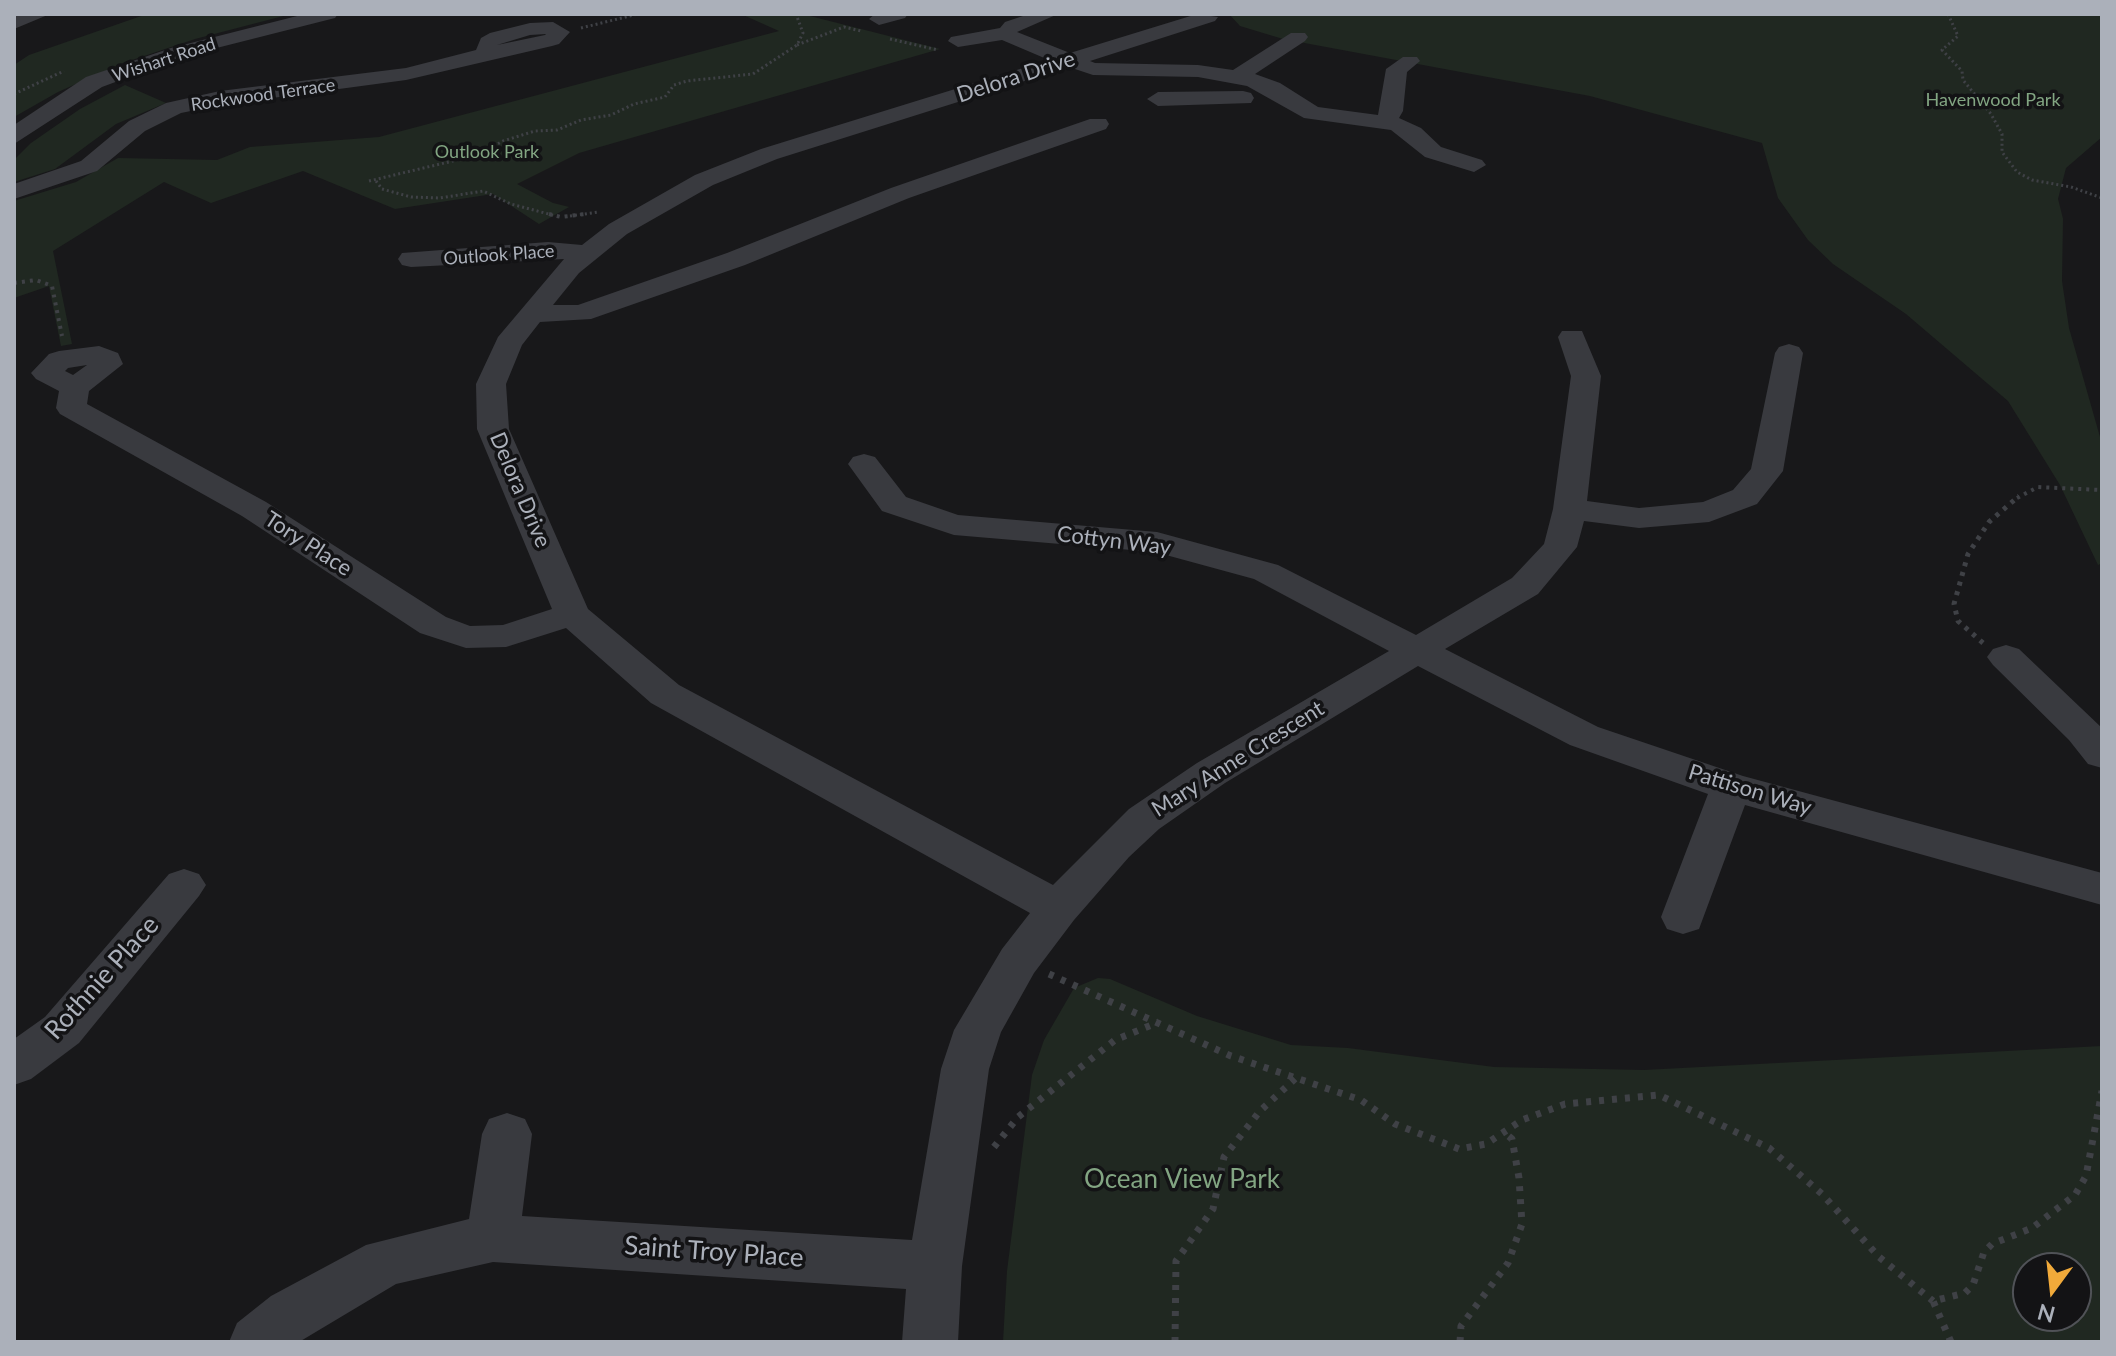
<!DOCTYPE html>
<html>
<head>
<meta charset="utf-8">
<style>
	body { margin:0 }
	#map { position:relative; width:2116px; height:1356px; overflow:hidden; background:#18181a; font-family:Lato,sans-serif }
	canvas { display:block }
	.frame { position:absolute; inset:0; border:16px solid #abb0ba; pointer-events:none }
	.north { position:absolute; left:2012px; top:1252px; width:80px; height:80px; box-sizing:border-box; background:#131315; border:2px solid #505257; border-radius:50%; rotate:195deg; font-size:22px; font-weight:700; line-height:32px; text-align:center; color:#abb0ba }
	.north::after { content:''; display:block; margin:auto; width:28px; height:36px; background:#f1aa3a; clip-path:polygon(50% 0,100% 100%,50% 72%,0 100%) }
</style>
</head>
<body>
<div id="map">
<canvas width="2116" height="1356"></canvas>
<div class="frame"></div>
<div class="north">N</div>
</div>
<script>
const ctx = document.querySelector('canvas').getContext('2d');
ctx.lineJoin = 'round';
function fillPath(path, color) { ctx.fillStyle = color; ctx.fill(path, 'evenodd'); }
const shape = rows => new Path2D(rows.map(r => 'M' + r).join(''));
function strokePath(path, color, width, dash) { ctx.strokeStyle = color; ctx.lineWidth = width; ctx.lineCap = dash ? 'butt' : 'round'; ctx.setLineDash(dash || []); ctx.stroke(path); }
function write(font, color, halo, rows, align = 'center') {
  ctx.font = font + ' Lato,sans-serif'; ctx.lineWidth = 7; ctx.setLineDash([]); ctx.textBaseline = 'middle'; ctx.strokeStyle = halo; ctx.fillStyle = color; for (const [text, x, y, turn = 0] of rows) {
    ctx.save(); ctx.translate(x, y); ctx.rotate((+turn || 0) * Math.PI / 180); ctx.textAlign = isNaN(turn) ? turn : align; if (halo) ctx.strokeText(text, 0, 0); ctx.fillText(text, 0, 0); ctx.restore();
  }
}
fillPath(shape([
	[147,14,291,14,195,39,123,63,58,92,14,117,14,65,29,55],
	[741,14,802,14,940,49,579,153,517,184,553,203,569,207,539,224,493,194,395,209,303,171,211,203,164,182,53,251,72,344,61,346,49,286,14,298,14,201,76,182,118,158,217,160,250,147,379,137,779,31],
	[1229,14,2102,14,2102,137,2066,168,2058,199,2063,219,2062,281,2069,328,2102,444,2102,563,2098,565,2060,485,2008,401,1906,314,1833,264,1808,240,1778,198,1762,143,1590,96,1283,39,1240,26],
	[125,85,166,103,116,124,55,169,14,182,14,160,31,143,80,109],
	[1098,978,1110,979,1197,1016,1291,1045,1348,1048,1494,1067,1644,1070,2102,1046,2102,1342,1003,1342,1007,1271,1032,1075,1044,1040,1074,988],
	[2076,1268,2076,1316,2028,1316,2028,1268]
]), '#202821');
strokePath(shape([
	[1948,14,1958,36,1942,50,1962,71,1963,80,1991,114,2002,134,2002,152,2017,172,2032,180,2071,187,2102,198],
	[581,28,638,14],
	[890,39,938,50],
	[797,45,844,27,861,31],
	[14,94,64,71],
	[369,181,478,155,503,141,535,131,557,130,581,120,611,115,634,104,665,97,674,85,687,81,753,74,797,45,803,33,796,14],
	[376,181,382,189,411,197,440,198,483,191,511,204,556,216],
	[570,216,599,212]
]), '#3f4146', 3, [2, 3]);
strokePath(shape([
	[549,214,561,217,585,214],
	[14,283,36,280,52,286,62,336],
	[2017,498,2038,487,2102,490]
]), '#3f4146', 4, [3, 5]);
strokePath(shape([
	[1983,643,1958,621,1954,604,1968,554,1989,522,2019,496]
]), '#3f4146', 5, [4, 6]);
strokePath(shape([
	[1049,974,1231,1056,1361,1100,1395,1124,1459,1149,1486,1144,1522,1120,1565,1104,1659,1095,1769,1148,1822,1194,1879,1257,1933,1301],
	[994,1147,1018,1117,1115,1040,1159,1022],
	[1175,1342,1176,1261,1213,1209,1224,1157,1260,1111,1297,1077],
	[1460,1342,1461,1326,1508,1263,1522,1224,1519,1178,1512,1139,1506,1134],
	[1951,1342,1933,1301,1965,1293,1973,1285,1984,1252,1992,1244,2032,1228,2075,1195,2086,1176,2102,1091]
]), '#3f4146', 7, [5, 8]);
fillPath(shape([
	[21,14,50,14,14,29,14,16,21,14],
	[305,14,338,14,335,18,185,56,102,87,14,144,14,125,86,77,171,48,305,14],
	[875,14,908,14,905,18,879,25,869,19,875,14],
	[1029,14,1058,14,1017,32,1070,53,1197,14,1218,17,1215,21,1090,61,1095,63,1198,65,1233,70,1291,33,1305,33,1308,37,1305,41,1255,74,1280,83,1318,107,1378,115,1386,69,1403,57,1417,57,1420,61,1407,72,1403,111,1399,118,1421,128,1441,147,1482,160,1486,165,1474,172,1425,157,1391,130,1304,118,1247,86,1198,77,1093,75,1069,67,777,159,713,185,627,234,579,273,553,305,578,305,727,253,891,188,1090,119,1106,119,1109,124,1106,129,909,198,745,265,591,319,540,322,522,345,506,384,509,429,588,609,679,685,1053,885,1129,809,1197,763,1389,651,1254,579,1155,552,954,535,882,511,848,464,853,457,864,454,875,457,906,497,958,515,1157,532,1278,565,1416,635,1512,578,1544,544,1553,509,1571,376,1558,337,1562,331,1582,331,1601,376,1587,501,1639,508,1703,502,1733,490,1751,469,1775,353,1779,347,1789,344,1799,347,1803,353,1783,471,1757,504,1709,522,1639,528,1584,521,1577,547,1538,594,1445,649,1598,727,1743,776,2102,873,2102,905,1745,805,1699,929,1683,934,1667,929,1661,917,1708,794,1570,745,1418,666,1225,783,1159,829,1129,857,1074,920,1034,973,1001,1032,989,1069,962,1266,958,1342,902,1342,906,1289,493,1262,396,1284,299,1342,229,1342,237,1323,271,1296,366,1245,469,1219,482,1134,489,1119,507,1113,525,1119,532,1134,522,1216,912,1240,941,1069,954,1030,1002,949,1030,913,651,703,566,628,506,647,466,648,420,633,242,516,60,414,56,408,59,391,36,379,31,373,49,354,59,351,99,346,118,353,123,364,89,391,87,404,266,502,446,617,470,626,503,625,552,609,477,429,476,384,498,337,564,259,411,267,402,265,398,259,402,253,548,242,582,245,609,224,695,175,761,149,1049,60,1002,40,958,47,948,41,951,37,1000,28,1005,22,1029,14],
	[87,365,73,375,65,371,68,368,87,365],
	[553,22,570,32,559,44,552,46,406,80,220,105,181,113,145,131,97,171,14,199,14,184,81,161,129,121,166,103,220,91,406,68,476,50,481,38,490,33,530,23,553,22],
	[546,34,545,35,497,45,530,35,546,34],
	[1243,91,1251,93,1254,98,1251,103,1158,106,1147,99,1158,92,1243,91],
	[2006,645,2019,649,2102,728,2102,768,2088,764,2069,740,1993,665,1987,657,1993,649,2006,645],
	[184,869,199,874,206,885,199,896,79,1043,31,1079,14,1085,14,1039,45,1017,169,874,184,869]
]), '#393a3f');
write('18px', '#abb0ba', '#131315', [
	["Wishart Road",164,60,-18],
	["Rockwood Terrace",263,95,-8],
	["Outlook Place",499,255,-4]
]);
write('18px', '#82a582', '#131315', [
	["Havenwood Park",1993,100],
	["Outlook Park",487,152]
]);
write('22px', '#abb0ba', '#131315', [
	["Delora Drive",1016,77,-18],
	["Delora Drive",520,490,67],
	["Cottyn Way",1114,541,7],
	["Tory Place",308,544,33],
	["Mary Anne Crescent",1238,759,-32],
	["Pattison Way",1750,790,17]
]);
write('26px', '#abb0ba', '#131315', [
	["Rothnie Place",102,978,-48],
	["Saint Troy Place",714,1252,4]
]);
write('26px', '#82a582', '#131315', [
	["Ocean View Park",1182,1180]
]);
</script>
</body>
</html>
